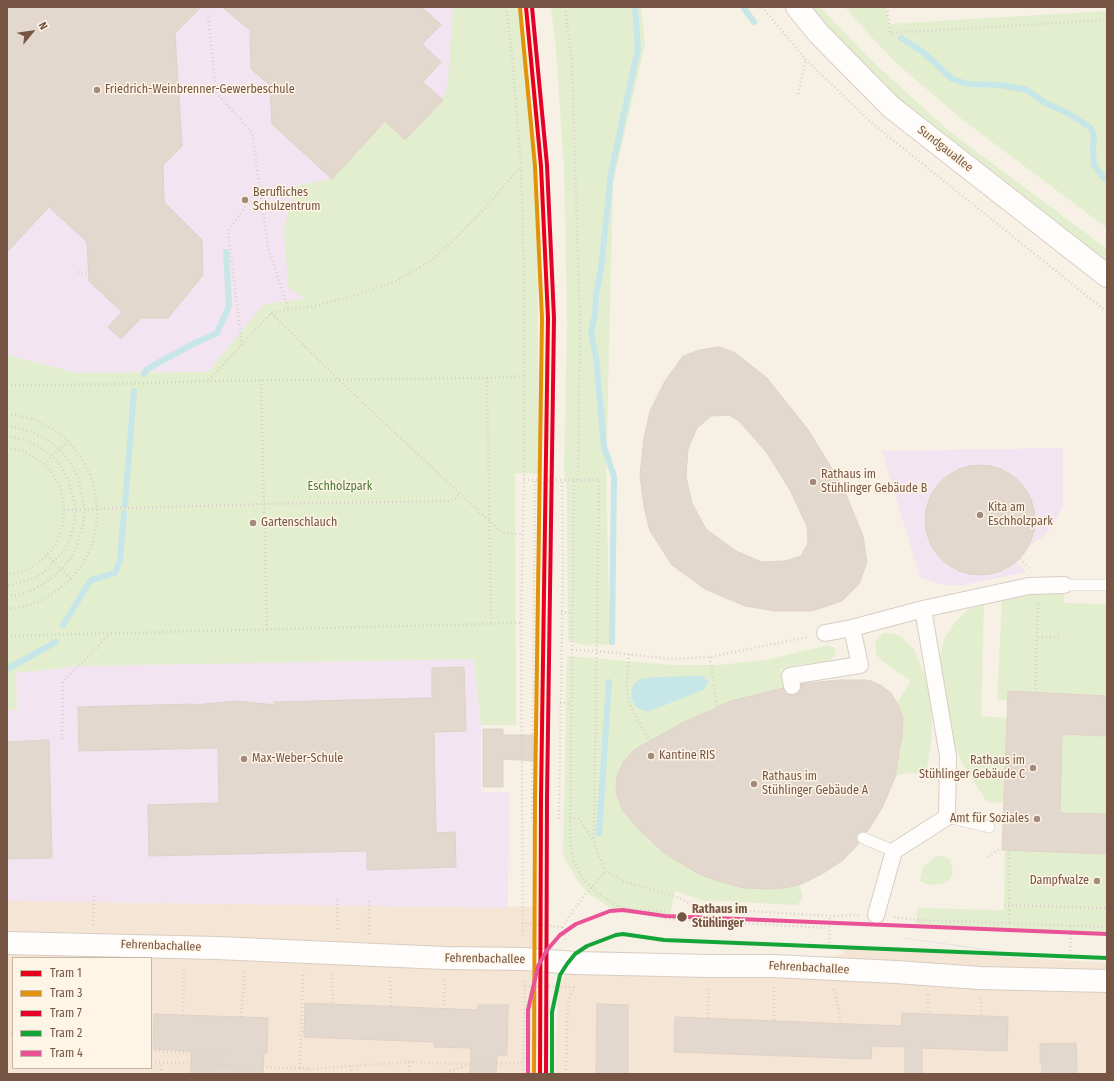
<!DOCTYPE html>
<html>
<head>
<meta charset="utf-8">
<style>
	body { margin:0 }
	#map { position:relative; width:1114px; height:1081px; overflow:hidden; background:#f7f0e5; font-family:"Fira Sans Condensed",sans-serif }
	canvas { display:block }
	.frame { position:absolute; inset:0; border:8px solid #765544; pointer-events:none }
	.legend { position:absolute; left:12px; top:957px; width:140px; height:112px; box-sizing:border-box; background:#fff5e6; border:1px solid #c8b5a5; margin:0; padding:5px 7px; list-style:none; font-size:12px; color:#765544 }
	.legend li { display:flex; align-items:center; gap:8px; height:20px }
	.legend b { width:20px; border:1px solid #c8b5a5 }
	.north { position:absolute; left:12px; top:12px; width:40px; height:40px; -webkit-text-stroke:3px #fff5e6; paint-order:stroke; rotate:61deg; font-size:11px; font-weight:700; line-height:16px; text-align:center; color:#765544 }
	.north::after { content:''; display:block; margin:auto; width:14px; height:18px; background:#765544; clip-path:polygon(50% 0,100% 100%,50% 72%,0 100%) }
</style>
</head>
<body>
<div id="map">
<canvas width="1114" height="1081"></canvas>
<div class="frame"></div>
<ul class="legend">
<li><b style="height:5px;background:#e8001b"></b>Tram 1</li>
<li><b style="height:5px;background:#e2930a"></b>Tram 3</li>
<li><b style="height:5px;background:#e4002b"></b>Tram 7</li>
<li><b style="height:5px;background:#13a538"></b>Tram 2</li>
<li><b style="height:5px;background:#ea5297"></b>Tram 4</li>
</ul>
<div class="north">N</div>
</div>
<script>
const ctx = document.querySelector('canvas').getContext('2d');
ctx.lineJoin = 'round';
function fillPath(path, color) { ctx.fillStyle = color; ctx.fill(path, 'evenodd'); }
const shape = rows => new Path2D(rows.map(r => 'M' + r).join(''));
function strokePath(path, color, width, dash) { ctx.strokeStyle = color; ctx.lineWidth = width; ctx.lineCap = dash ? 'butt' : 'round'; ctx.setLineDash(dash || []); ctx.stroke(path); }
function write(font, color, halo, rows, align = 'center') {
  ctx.font = font + ' "Fira Sans Condensed",sans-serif'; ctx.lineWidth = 3; ctx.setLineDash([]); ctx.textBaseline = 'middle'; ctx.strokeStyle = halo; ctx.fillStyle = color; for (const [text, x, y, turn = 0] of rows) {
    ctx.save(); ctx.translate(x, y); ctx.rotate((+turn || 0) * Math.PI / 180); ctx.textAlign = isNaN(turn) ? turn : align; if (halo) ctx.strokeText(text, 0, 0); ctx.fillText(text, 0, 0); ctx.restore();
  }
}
fillPath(shape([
	[7,901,534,907,532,991,532,1074,7,1074],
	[13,958,151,958,151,1068,13,1068],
	[845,947,1107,963,1107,1074,555,1074,558,989,567,970,585,957,596,951,822,958,844,954]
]), '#f4e5d4');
fillPath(shape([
	[7,7,488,7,508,168,305,299,264,304,208,372,77,373,7,355],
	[1063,448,1063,507,1054,523,1043,537,1030,545,1026,552,1017,562,1026,572,958,586,941,584,920,577,882,451],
	[474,659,481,725,481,792,509,792,508,908,7,901,7,710,17,710,16,673,79,666]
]), '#f2e4f1');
fillPath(shape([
	[453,7,520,7,524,35,535,167,537,237,539,474,515,473,516,725,481,725,474,659,79,666,16,673,17,710,7,710,7,355,77,373,208,372,264,304,304,299,288,286,284,229,295,186,332,179,369,139,349,121,366,104,405,140,443,100,448,82],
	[551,7,641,7,645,44,613,183,606,474,610,645,592,644,592,646,568,641,567,486,564,474,567,321,564,168,556,50],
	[806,7,820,7,873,62,950,132,1107,249,1107,262,917,117],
	[845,7,886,7,888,24,1107,11,1107,228,964,121,896,63,865,30],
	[1064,592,1064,603,1107,604,1107,696,1008,691,1008,700,997,700,1002,601,1031,595],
	[984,604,981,716,1007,718,1004,801,1002,803,987,802,961,761,947,724,940,673,940,655,944,639,956,621,967,610],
	[883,633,893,633,902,638,914,649,925,676,930,698,932,722,931,745,926,773,901,774,895,777,901,748,903,726,901,713,897,703,911,681,881,660,876,654,875,642],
	[829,645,836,649,834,657,828,661,802,664,780,669,784,687,750,696,717,707,682,723,639,747,632,752,623,762,618,772,616,782,617,796,623,811,648,840,671,858,699,874,717,881,744,888,767,889,784,888,799,885,802,893,802,900,796,905,702,900,675,891,670,916,626,913,609,907,589,894,578,881,567,863,563,853,567,656,672,665,719,665,765,660],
	[1062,734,1107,736,1107,814,1060,813],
	[1005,850,1107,854,1107,934,916,927,917,908,1004,910],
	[943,856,950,859,952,866,953,874,950,879,944,884,934,885,926,884,920,881,923,867,935,857]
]), '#e2eece');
fillPath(shape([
	[703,676,709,682,703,690,650,711,644,711,636,707,632,700,631,693,634,684,640,679,656,677]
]), '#c6e6e8');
strokePath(shape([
	[743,7,754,22],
	[901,38,923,52,952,79,968,84,1001,85,1027,90,1045,103,1066,112,1091,128,1094,136,1093,150,1094,165,1104,178,1107,180],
	[144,374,147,369,193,344,217,333,229,306,226,252],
	[125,505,134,391],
	[63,625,91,580,115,573,120,560,124,513],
	[612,642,614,476,604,447,596,357,591,333,595,315,596,295,601,269,611,173,638,49,635,7],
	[7,669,56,642],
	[599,833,609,682]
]), '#c6e6e8', 6);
const building = shape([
	[7,7,201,7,175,33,182,146,163,165,164,202,202,240,203,275,168,318,141,318,121,339,108,327,122,312,89,281,87,242,49,207,7,252,7,7],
	[222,7,422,7,441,25,422,44,441,62,423,82,443,100,405,140,385,121,332,179,272,124,270,85,251,69,250,30,222,7],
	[718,347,734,352,767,378,809,431,843,487,863,536,867,562,859,584,842,601,812,611,775,611,745,606,705,589,672,565,650,531,644,507,640,475,644,438,650,411,665,381,683,356,700,350,718,347],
	[729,415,739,421,767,453,790,490,807,526,808,543,801,556,785,561,762,562,736,551,706,529,692,503,686,477,688,449,697,428,711,416,729,415],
	'925 520a55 55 0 1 1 110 0a55 55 0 1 1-110 0Z',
	[464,667,466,731,434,732,436,833,455,832,456,867,367,870,367,851,149,856,148,805,219,803,218,748,79,751,78,707,194,704,194,705,236,701,275,705,274,702,432,698,432,668,464,667],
	[839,680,865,680,871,681,882,686,891,693,897,703,901,712,903,719,902,737,895,777,883,806,877,816,867,832,862,831,857,835,856,839,859,843,853,850,843,860,822,874,799,885,784,888,767,889,744,888,717,881,699,874,664,853,639,830,623,811,617,796,616,786,617,776,623,762,632,752,639,747,682,723,731,701,783,688,785,693,789,695,793,695,799,693,801,689,801,684,839,680],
	[1008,691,1107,696,1107,736,1062,734,1060,813,1107,814,1107,854,1002,850,1008,691],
	[483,729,503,729,503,735,534,735,534,761,503,759,503,787,483,787,483,729],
	[49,740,52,858,7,859,7,742,49,740],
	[305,1003,478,1010,478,1005,508,1005,507,1055,497,1056,496,1074,470,1074,471,1048,434,1047,434,1042,304,1037,305,1003],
	[597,1004,628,1005,628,1074,596,1074,597,1004],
	[902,1013,1008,1017,1007,1051,922,1048,922,1074,905,1074,905,1047,872,1046,871,1059,674,1052,675,1017,901,1026,902,1013],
	[154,1014,268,1018,267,1053,264,1053,263,1074,191,1074,191,1051,153,1049,154,1014],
	[1076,1043,1077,1074,1042,1074,1042,1063,1040,1063,1040,1044,1076,1043]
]);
fillPath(building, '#e3d8cd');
strokePath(building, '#e0d2c7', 1);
const service = shape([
	[1064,585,1107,585],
	[947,817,989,827],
	[863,838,894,851]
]);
const pedestrian = shape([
	[825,633,852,628,923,609,1029,586,1064,585],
	[792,686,790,676,860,665,852,628],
	[876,915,894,851,947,817,948,756,923,609]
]);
const minor = shape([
	[7,943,217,948,445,958,524,959,575,963,709,966,774,966,896,972,980,978,1107,981]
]);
const tertiary = shape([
	[797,7,819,34,891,107,1107,276]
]);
strokePath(service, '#d8cdc3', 12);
strokePath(pedestrian, '#d8cdc3', 18);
strokePath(minor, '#d8cdc3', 24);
strokePath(tertiary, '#d8cdc3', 24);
strokePath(shape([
	[506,7,512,57,521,166,524,271,524,480,521,623,523,938],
	[565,7,572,63,580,325,578,481],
	[762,7,806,60,873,124,1107,312],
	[887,7,890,33,1107,20],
	[208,13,216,93,252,132,268,248,289,310],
	[798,94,806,60],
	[78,272,89,275],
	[271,313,339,380,490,522,504,533,522,534],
	[242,345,228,231,259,187],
	[487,378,491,624],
	[209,380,271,313,319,305,354,296,396,281,431,261,462,232,490,203,521,166],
	[261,380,267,630],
	[7,385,123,384,209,381,487,378,524,376],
	[7,414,17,415,35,420,53,429,68,441,80,456,89,472,95,490,97,509,96,527,92,545,84,562,71,579,58,590,41,601,22,607,7,609],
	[7,426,15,427,32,432,46,439,59,449,69,461,78,477,85,509,83,526,78,542,72,557,61,570,48,581,33,590,18,595,7,596],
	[7,436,29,441,41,448,52,456,61,466,69,481,76,509,74,524,70,539,63,552,43,573,30,580,7,586],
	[7,447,23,451,34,457,44,464,53,474,59,485,63,497,64,510,63,522,60,534,55,545,47,555,37,564,26,570,7,575],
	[44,464,68,441],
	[524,480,599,480,594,841,598,854,606,871,623,881,674,896,701,908,830,916,859,915],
	[574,481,570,841,574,861,582,878,597,893,618,906,634,910,665,911],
	[64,510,264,504,453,501,460,494],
	[47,555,71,579],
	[1020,559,1029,568],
	[561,612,572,613],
	[7,636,521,623],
	[1038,637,1060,637],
	[572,650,597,651,672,659,710,657,807,637],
	[629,654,627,683,628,699,635,715,650,741],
	[710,657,717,707],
	[1035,693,1038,603],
	[560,703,571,704],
	[62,739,63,681,79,666,110,634],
	[532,818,535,480],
	[570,818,579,819,594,841],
	[559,819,563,567,562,481],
	[988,857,1001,848],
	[337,900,338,932],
	[1004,905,1107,908],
	[894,917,917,920,1107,927],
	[665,919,829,928],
	[522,923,562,927,583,897,606,871],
	[1009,923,1009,851],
	[93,925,94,893],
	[562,927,566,941],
	[369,934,369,900],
	[829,947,830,916],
	[1070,959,1071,926],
	[332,974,333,1004],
	[390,977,391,1007],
	[525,986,575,987],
	[774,987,774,1020],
	[834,989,840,1015,840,1023],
	[928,995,928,1014],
	[981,998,981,1016],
	[444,1009,445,980],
	[183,1015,184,969],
	[241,1017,245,970],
	[708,1018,709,987],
	[7,1033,13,1033],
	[151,1051,227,1054,227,1052],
	[194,1061,193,1057,205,1057,205,1064],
	[151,1062,310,1069],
	[409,1062,410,1074],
	[477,1064,523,1063],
	[350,1066,352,1074],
	[300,1068,303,973],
	[161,1074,161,1063],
	[310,1074,310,1069,409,1062,471,1064],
	[442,1074,468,1065],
	[523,1074,525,981],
	[566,1074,567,1015,569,999,575,985]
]), '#dad0ca', 2.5, [1, 3]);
strokePath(service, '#fefdfb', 11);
strokePath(pedestrian, '#fefdfb', 16);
strokePath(minor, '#fefdfb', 22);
strokePath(tertiary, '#fefdfb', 22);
strokePath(shape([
	[904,938,995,951]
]), '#e4e1e3', 1);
strokePath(shape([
	[526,7,541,166,548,318,541,797,540,1074]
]), '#e8001b', 4);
strokePath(shape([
	[520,8,535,166,542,318,535,797,534,1074]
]), '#e2930a', 4);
strokePath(shape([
	[532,7,547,165,554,318,547,797,546,1074]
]), '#e4002b', 4);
strokePath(shape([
	[552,1074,552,1012,560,975,567,964,575,954,587,946,616,935,623,934,664,940,1107,958]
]), '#13a538', 4);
strokePath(shape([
	[528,1074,528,1010,538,966,547,950,560,935,576,924,610,911,623,910,665,916,1107,934]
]), '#ea5297', 4);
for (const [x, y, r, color] of [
	[97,90,4,"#a38b7c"],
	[245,200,4,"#a38b7c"],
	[813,482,4,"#a38b7c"],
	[980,515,4,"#a38b7c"],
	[253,523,4,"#a38b7c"],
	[651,756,4,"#a38b7c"],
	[244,759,4,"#a38b7c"],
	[1033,768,4,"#a38b7c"],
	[754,784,4,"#a38b7c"],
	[1037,819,4,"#a38b7c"],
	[1097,881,4,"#a38b7c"],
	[682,917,5.5,"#765544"]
]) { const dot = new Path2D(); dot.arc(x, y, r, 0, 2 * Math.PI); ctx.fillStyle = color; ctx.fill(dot); strokePath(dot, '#fff5e6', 1.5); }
write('12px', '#765544', '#fff5e6', [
	["Friedrich-Weinbrenner-Gewerbeschule",105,90],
	["Berufliches",253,193],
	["Schulzentrum",253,207],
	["Rathaus im",821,475],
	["Stühlinger Gebäude B",821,489],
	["Kita am",988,508],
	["Eschholzpark",988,522],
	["Gartenschlauch",261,523],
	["Kantine RIS",659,756],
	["Max-Weber-Schule",252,759],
	["Rathaus im",1025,761,"right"],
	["Stühlinger Gebäude C",1025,775,"right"],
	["Rathaus im",762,777],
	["Stühlinger Gebäude A",762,791],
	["Amt für Soziales",1029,819,"right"],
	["Dampfwalze",1089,881,"right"]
], 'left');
write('12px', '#765544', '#fff5e6', [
	["Sundgauallee",945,149,38],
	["Fehrenbachallee",161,946,2],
	["Fehrenbachallee",485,959,1],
	["Fehrenbachallee",809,968,3]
]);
write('12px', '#4c7839', '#fff5e6', [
	["Eschholzpark",340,487]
]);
write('bold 12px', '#765544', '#fff5e6', [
	["Rathaus im",692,910],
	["Stühlinger",692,924]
], 'left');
</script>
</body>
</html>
